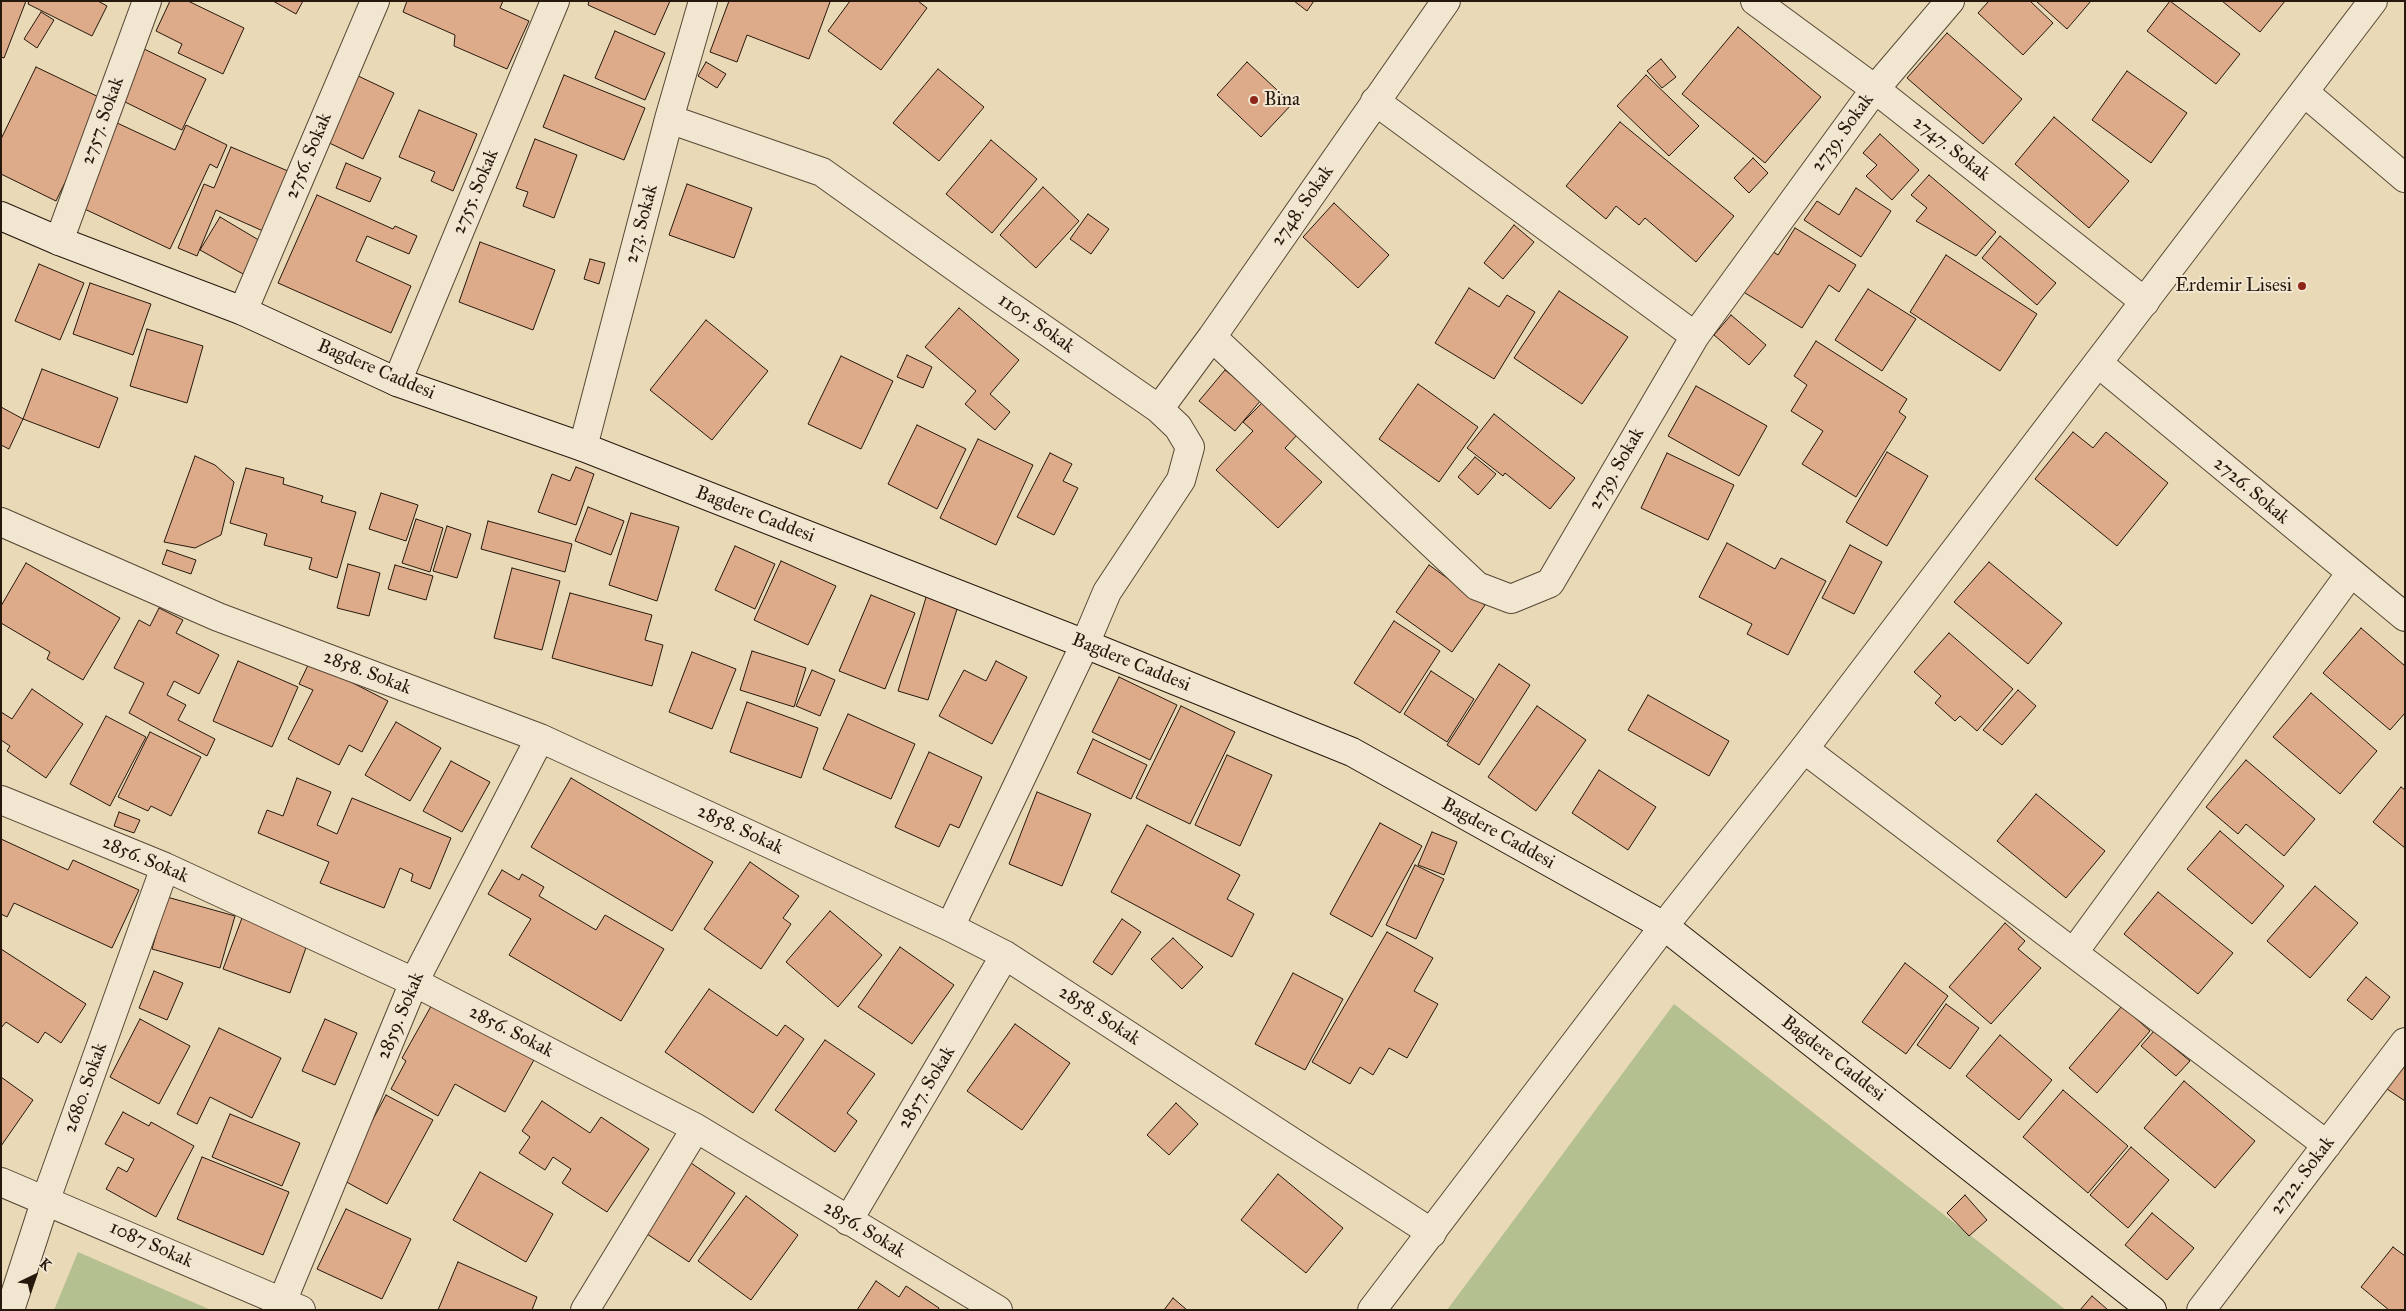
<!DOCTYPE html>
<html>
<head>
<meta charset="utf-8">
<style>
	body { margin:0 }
	#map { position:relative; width:2406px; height:1311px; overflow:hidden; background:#e9d9b6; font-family:"IM FELL Great Primer",serif }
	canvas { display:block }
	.frame { position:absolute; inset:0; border:2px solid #26180c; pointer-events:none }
	.north { position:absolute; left:10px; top:1251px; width:50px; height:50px; -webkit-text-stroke:4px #f1e6d0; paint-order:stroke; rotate:42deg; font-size:14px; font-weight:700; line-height:20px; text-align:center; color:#26180c }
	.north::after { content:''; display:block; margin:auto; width:18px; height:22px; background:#26180c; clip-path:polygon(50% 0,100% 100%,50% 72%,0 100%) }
</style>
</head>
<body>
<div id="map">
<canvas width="2406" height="1311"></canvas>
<div class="frame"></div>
<div class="north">K</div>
</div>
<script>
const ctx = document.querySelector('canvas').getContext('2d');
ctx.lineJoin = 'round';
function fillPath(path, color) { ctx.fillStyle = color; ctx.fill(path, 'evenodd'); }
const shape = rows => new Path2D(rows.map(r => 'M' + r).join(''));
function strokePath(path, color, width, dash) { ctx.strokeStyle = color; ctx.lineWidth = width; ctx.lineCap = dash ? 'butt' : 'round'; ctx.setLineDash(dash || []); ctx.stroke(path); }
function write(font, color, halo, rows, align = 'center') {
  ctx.font = font + ' "IM FELL Great Primer",serif'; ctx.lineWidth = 4; ctx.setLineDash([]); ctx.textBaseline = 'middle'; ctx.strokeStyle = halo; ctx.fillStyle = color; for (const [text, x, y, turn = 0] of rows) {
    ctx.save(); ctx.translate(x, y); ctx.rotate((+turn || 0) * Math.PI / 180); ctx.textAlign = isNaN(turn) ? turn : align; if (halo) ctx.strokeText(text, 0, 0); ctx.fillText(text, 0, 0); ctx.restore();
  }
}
fillPath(shape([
	[1674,1004,2066,1310,1447,1310],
	[78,1252,211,1310,54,1310]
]), '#b4c090');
const building = shape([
	[1,1,26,1,4,58,1,57,1,1],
	[29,1,98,1,107,6,92,36,28,4,29,1],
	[170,1,188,1,244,28,223,74,178,53,182,44,156,31,170,1],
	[273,1,303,1,296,14,273,1],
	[407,1,503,1,500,8,529,21,507,69,454,46,455,35,403,12,407,1],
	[589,1,670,1,655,35,588,5,589,1],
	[729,1,828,1,830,2,809,59,747,35,737,62,710,52,729,1],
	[850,1,918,1,927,8,881,70,828,31,850,1],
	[1294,1,1314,1,1307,11,1294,1],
	[1989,1,2030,1,2053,23,2023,55,1978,13,1989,1],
	[2036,1,2091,1,2067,29,2036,1],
	[2170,1,2240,54,2216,84,2147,31,2170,1],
	[2222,1,2285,1,2260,32,2222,1],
	[41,12,54,20,37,48,24,39,41,12],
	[1738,27,1821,97,1765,163,1682,94,1738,27],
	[615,31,665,53,645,100,595,78,615,31],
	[1947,33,2022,99,1983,144,1907,78,1947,33],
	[140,47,206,79,182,130,117,98,140,47],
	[1661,59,1676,77,1662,88,1647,71,1661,59],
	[706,62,726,74,717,88,698,76,706,62],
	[1247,62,1292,104,1261,137,1217,95,1247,62],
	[36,67,105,100,56,201,1,174,1,139,36,67],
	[938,69,984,107,939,161,893,123,938,69],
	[2127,71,2187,113,2151,163,2092,120,2127,71],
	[354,74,394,93,363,159,323,140,354,74],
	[564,75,645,108,624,160,543,127,564,75],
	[1646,75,1699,126,1669,156,1617,106,1646,75],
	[419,110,477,134,453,191,431,181,435,172,399,157,419,110],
	[2054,117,2129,181,2089,228,2015,164,2054,117],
	[115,122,175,150,186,125,227,145,217,168,210,164,170,249,76,205,115,122],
	[1620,122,1734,216,1696,262,1645,218,1639,225,1616,206,1606,219,1566,186,1620,122],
	[1880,134,1919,170,1892,200,1866,176,1877,165,1863,153,1880,134],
	[535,139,577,155,554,218,523,206,528,192,516,188,535,139],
	[991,140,1037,179,992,233,946,194,991,140],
	[231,147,288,171,263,231,216,210,197,256,178,248,204,184,214,188,231,147],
	[1753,158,1768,173,1749,193,1734,178,1753,158],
	[346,163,381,178,370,202,336,188,346,163],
	[1929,175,1996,232,1976,256,1916,221,1927,208,1911,195,1929,175],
	[687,184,752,208,734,258,669,235,687,184],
	[1043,187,1079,221,1036,268,1000,235,1043,187],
	[1856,188,1891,211,1861,257,1804,220,1817,201,1839,215,1856,188],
	[317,195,393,229,395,226,417,236,409,254,367,236,356,261,411,286,391,333,278,283,317,195],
	[1334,203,1389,255,1358,288,1303,237,1334,203],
	[1088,214,1109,229,1091,254,1070,239,1088,214],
	[220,217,262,242,243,274,200,250,220,217],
	[1514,225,1534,242,1503,279,1484,263,1514,225],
	[1795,228,1856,265,1839,292,1829,285,1802,328,1737,288,1769,249,1778,255,1795,228],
	[2000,236,2056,283,2037,305,1982,258,2000,236],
	[480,242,555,270,533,330,459,302,480,242],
	[1946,255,2037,314,2000,371,1910,312,1946,255],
	[590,259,605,263,599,284,584,279,590,259],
	[39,264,84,283,60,340,15,321,39,264],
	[90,283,151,304,133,355,73,334,90,283],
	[1469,288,1499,307,1507,295,1535,312,1494,379,1435,343,1469,288],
	[1868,289,1916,319,1882,371,1835,340,1868,289],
	[1559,291,1628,337,1582,404,1514,358,1559,291],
	[959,308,1019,360,990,394,1010,412,995,430,965,404,976,391,925,347,959,308],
	[1731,315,1766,345,1749,365,1714,335,1731,315],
	[706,320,768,371,712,440,650,390,706,320],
	[147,329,203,346,187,403,130,386,147,329],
	[1816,341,1907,399,1899,412,1906,417,1856,497,1802,464,1823,431,1791,411,1807,385,1794,376,1816,341],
	[907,355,932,367,923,388,897,377,907,355],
	[841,356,893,381,861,449,808,424,841,356],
	[42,369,118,398,99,448,23,419,42,369],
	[1225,370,1261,400,1235,431,1199,401,1225,370],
	[1418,384,1478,427,1439,482,1379,439,1418,384],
	[1696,386,1767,426,1739,476,1668,436,1696,386],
	[1263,402,1297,435,1285,448,1322,482,1278,528,1216,470,1253,431,1243,422,1263,402],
	[1,407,23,419,9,449,1,445,1,407],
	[1494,414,1575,478,1550,509,1505,473,1503,476,1467,448,1494,414],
	[917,425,966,449,937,509,888,484,917,425],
	[2073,432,2093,448,2106,432,2168,483,2117,546,2035,479,2073,432],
	[978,439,1033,465,996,545,940,518,978,439],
	[1887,452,1928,476,1887,546,1846,522,1887,452],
	[1050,453,1072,464,1063,481,1078,488,1054,535,1017,517,1050,453],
	[1667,453,1734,485,1708,540,1641,508,1667,453],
	[195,456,215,465,234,482,221,535,195,548,164,542,195,456],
	[1475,457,1496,474,1478,495,1458,477,1475,457],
	[576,467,594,474,576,525,538,512,552,474,570,481,576,467],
	[246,468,284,478,283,484,323,496,321,502,356,512,337,578,309,569,312,558,264,545,267,534,230,523,246,468],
	[381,493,418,505,406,541,369,529,381,493],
	[588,507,624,521,611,555,575,541,588,507],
	[631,513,679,527,657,601,609,585,631,513],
	[416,519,443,528,430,572,402,563,416,519],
	[488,521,572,544,565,572,481,549,488,521],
	[447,526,471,534,457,578,433,571,447,526],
	[1727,543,1775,569,1781,558,1826,581,1788,655,1747,634,1752,624,1699,597,1727,543],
	[1850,545,1882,562,1854,614,1822,598,1850,545],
	[735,546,775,564,755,609,715,590,735,546],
	[167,550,196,560,191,574,162,564,167,550],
	[781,561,836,586,808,645,754,620,781,561],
	[1989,562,2062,623,2028,664,1954,602,1989,562],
	[26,563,120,618,83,680,47,659,50,652,1,623,1,606,26,563],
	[348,564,380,573,369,616,337,608,348,564],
	[395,565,433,576,426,600,388,589,395,565],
	[1429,565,1485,605,1452,652,1396,612,1429,565],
	[512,568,560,581,542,650,494,638,512,568],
	[570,593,652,615,645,640,663,645,652,686,552,658,570,593],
	[927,594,959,603,928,700,898,691,927,594],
	[871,595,915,613,885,689,839,671,871,595],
	[159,608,183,620,176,633,219,655,199,694,174,681,167,695,186,705,178,720,215,739,207,756,129,713,144,683,114,668,139,620,150,626,159,608],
	[1394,621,1440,651,1400,713,1354,683,1394,621],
	[2361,628,2405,666,2405,713,2390,730,2323,673,2361,628],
	[1949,633,2013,689,1977,731,1960,716,1955,721,1935,703,1941,696,1914,672,1949,633],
	[752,651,806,668,794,707,740,690,752,651],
	[692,652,736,669,712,729,669,712,692,652],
	[238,661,298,687,272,747,213,721,238,661],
	[310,661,388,701,362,752,349,745,339,765,288,739,313,690,299,684,310,661],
	[996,661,1027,677,992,744,939,716,964,670,986,681,996,661],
	[1499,664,1530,685,1479,765,1447,745,1499,664],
	[812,670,835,680,820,716,796,706,812,670],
	[1431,671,1474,699,1447,742,1404,714,1431,671],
	[1119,677,1177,705,1150,760,1092,732,1119,677],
	[32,689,83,724,46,778,7,751,10,746,1,740,1,712,12,719,32,689],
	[2018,690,2036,706,2002,745,1983,730,2018,690],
	[2311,693,2377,751,2340,794,2273,737,2311,693],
	[1648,695,1729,741,1709,776,1628,730,1648,695],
	[747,702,818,728,801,778,730,752,747,702],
	[1181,706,1235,732,1190,824,1136,798,1181,706],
	[1537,706,1586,740,1536,811,1488,777,1537,706],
	[848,714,915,744,891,799,823,769,848,714],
	[106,716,146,737,110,806,70,784,106,716],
	[396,722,441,748,410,801,365,775,396,722],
	[150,732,201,757,171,816,151,806,148,811,118,797,150,732],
	[1093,739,1147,765,1131,799,1077,773,1093,739],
	[929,752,982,777,959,828,950,824,939,847,895,827,929,752],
	[1227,755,1272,775,1240,846,1195,825,1227,755],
	[2246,760,2315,819,2284,856,2246,824,2238,834,2206,807,2246,760],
	[451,761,490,782,462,832,423,811,451,761],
	[1599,770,1656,807,1628,850,1572,813,1599,770],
	[297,778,331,792,317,825,337,834,352,798,451,838,430,889,411,881,413,874,400,868,384,908,320,883,329,862,258,833,267,810,283,816,297,778],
	[571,778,713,862,672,931,531,847,571,778],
	[2401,787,2405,790,2405,848,2373,822,2401,787],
	[1037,792,1091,814,1062,886,1009,864,1037,792],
	[2036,794,2105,851,2066,898,1997,841,2036,794],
	[119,812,140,820,134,833,114,826,119,812],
	[1380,823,1422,846,1372,937,1330,914,1380,823],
	[1147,825,1240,875,1227,899,1254,914,1232,957,1111,892,1147,825],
	[2220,831,2284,886,2252,924,2187,869,2220,831],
	[1432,832,1457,842,1444,875,1418,865,1432,832],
	[1,839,68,870,73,860,139,890,112,948,14,903,7,917,1,914,1,839],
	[750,862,799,896,783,918,791,924,761,969,704,929,750,862],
	[1415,865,1444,879,1416,939,1386,925,1415,865],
	[502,870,519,880,522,874,544,887,539,896,596,930,605,915,664,949,621,1021,509,955,531,919,488,894,502,870],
	[2315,886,2358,923,2310,978,2267,941,2315,886],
	[2158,892,2233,953,2198,994,2124,934,2158,892],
	[167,897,235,916,220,968,152,949,167,897],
	[830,911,882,955,838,1007,786,962,830,911],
	[242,918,308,942,290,993,223,969,242,918],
	[1122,919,1141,932,1112,975,1093,962,1122,919],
	[2005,923,2025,941,2018,949,2041,968,1991,1024,1949,987,2005,923],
	[1387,932,1433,958,1414,991,1438,1004,1407,1058,1389,1048,1373,1075,1360,1067,1350,1084,1312,1062,1387,932],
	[1173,938,1203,967,1182,989,1151,959,1173,938],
	[900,947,954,985,912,1044,858,1007,900,947],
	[1,949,86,1004,61,1043,45,1032,38,1043,6,1022,1,1028,1,949],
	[1905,963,1948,996,1906,1054,1862,1022,1905,963],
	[154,971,183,983,167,1020,139,1008,154,971],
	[1293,973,1343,999,1305,1070,1255,1044,1293,973],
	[2366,977,2390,997,2372,1020,2347,1000,2366,977],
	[709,989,777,1036,785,1025,804,1039,753,1113,665,1052,709,989],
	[434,1001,535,1058,505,1112,455,1084,438,1116,391,1089,406,1061,402,1058,434,1001],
	[1946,1004,1979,1028,1950,1069,1917,1045,1946,1004],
	[2122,1006,2150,1031,2097,1093,2069,1068,2122,1006],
	[140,1019,190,1046,159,1104,110,1077,140,1019],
	[325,1019,357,1033,335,1085,302,1071,325,1019],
	[1015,1024,1070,1063,1022,1130,967,1091,1015,1024],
	[219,1028,281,1058,252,1118,210,1097,197,1124,177,1114,219,1028],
	[2154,1031,2190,1061,2176,1076,2141,1046,2154,1031],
	[2000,1035,2052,1080,2019,1120,1966,1076,2000,1035],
	[825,1040,875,1074,847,1113,857,1121,835,1152,775,1110,825,1040],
	[2405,1063,2405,1101,2387,1089,2405,1063],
	[1,1077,33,1100,1,1146,1,1077],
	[2184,1081,2255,1141,2215,1188,2144,1128,2184,1081],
	[2063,1090,2128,1146,2088,1193,2023,1137,2063,1090],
	[386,1095,433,1120,387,1204,341,1179,386,1095],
	[542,1101,590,1133,601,1117,649,1149,607,1212,562,1183,571,1169,553,1157,545,1170,519,1153,530,1137,522,1131,542,1101],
	[1176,1103,1198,1124,1169,1155,1147,1135,1176,1103],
	[123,1112,149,1126,151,1122,194,1146,156,1217,106,1189,118,1167,127,1172,134,1159,105,1144,123,1112],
	[230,1114,300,1143,282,1186,212,1157,230,1114],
	[2131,1147,2169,1180,2128,1228,2090,1195,2131,1147],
	[202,1157,289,1192,263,1255,177,1219,202,1157],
	[691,1163,735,1193,689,1262,644,1232,691,1163],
	[480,1172,553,1214,526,1262,453,1220,480,1172],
	[1278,1174,1343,1228,1306,1273,1241,1220,1278,1174],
	[1965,1195,1987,1220,1969,1236,1947,1213,1965,1195],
	[746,1196,798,1235,751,1300,698,1261,746,1196],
	[346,1209,411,1239,382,1299,317,1269,346,1209],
	[2152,1213,2194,1248,2167,1280,2125,1245,2152,1213],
	[2393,1247,2405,1256,2405,1310,2389,1310,2361,1287,2393,1247],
	[458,1262,537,1297,532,1310,438,1310,458,1262],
	[876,1281,899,1297,906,1286,939,1308,938,1310,857,1310,876,1281],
	[2092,1296,2108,1310,2080,1310,2092,1296],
	[1173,1298,1187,1310,1164,1310,1173,1298]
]);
fillPath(building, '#deab8a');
strokePath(building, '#26180c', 1);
const minor = shape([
	[1755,1,1875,89,2145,302],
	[2304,92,2405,178],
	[1375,101,1695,336],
	[669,119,822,172,1000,299,1159,409,1178,427,1190,447,1181,480,1107,592,1085,644,950,927],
	[59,241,147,1],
	[243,311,375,1],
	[1212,337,1477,586,1511,599,1550,583,1695,336,1875,89,1950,1],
	[2098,363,2405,617],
	[397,382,555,1],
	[1159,409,1212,337,1446,1],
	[583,447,669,119,703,1],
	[1,522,218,617,540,738,950,927,1005,955,1432,1233],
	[1804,749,2327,1145],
	[1,800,165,867,414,982,696,1128,998,1310],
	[2074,952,2350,574],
	[1,1182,301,1310],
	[848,1221,1005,955],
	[282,1302,414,982,540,738],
	[10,1310,46,1199,165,867],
	[585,1310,696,1128],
	[2201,1310,2405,1042]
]);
const tertiary = shape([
	[1372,1310,1664,926,1804,749,2373,1]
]);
const secondary = shape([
	[1,216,59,241,243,311,397,382,583,447,1085,644,1352,752,1664,926,2152,1310]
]);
strokePath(minor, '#574836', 30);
strokePath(tertiary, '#574836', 30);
strokePath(secondary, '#26180c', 30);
strokePath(minor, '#f1e6d0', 28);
strokePath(tertiary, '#f1e6d0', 28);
strokePath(secondary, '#f1e6d0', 28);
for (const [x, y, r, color] of [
	[1254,100,5,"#8f2418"],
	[2302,286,5,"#8f2418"]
]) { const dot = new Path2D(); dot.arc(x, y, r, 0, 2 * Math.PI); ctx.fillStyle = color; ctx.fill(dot); strokePath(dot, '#f1e6d0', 2); }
write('19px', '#26180c', '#f1e6d0', [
	["Bina",1264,100],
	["Erdemir Lisesi",2292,286,"right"]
], 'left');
write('19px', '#26180c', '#f1e6d0', [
	["2757. Sokak",103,121,-70],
	["2739. Sokak",1843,133,-54],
	["2747. Sokak",1951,149,38],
	["2756. Sokak",309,156,-67],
	["2755. Sokak",476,192,-67],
	["2748. Sokak",1303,206,-55],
	["273. Sokak",642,224,-75],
	["1105. Sokak",1036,324,35],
	["Bagdere Caddesi",376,370,23],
	["2739. Sokak",1617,469,-60],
	["2726. Sokak",2251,491,40],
	["Bagdere Caddesi",755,515,21],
	["Bagdere Caddesi",1131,663,22],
	["2858. Sokak",367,673,21],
	["2858. Sokak",740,830,25],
	["Bagdere Caddesi",1498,834,29],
	["2856. Sokak",145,860,23],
	["2859. Sokak",401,1016,-67],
	["2858. Sokak",1099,1016,33],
	["2856. Sokak",511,1032,27],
	["Bagdere Caddesi",1833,1059,38],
	["2680. Sokak",86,1088,-70],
	["2857. Sokak",927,1088,-59],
	["2722. Sokak",2303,1176,-53],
	["2856. Sokak",864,1230,31],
	["1087 Sokak",151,1245,24]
]);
</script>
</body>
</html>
